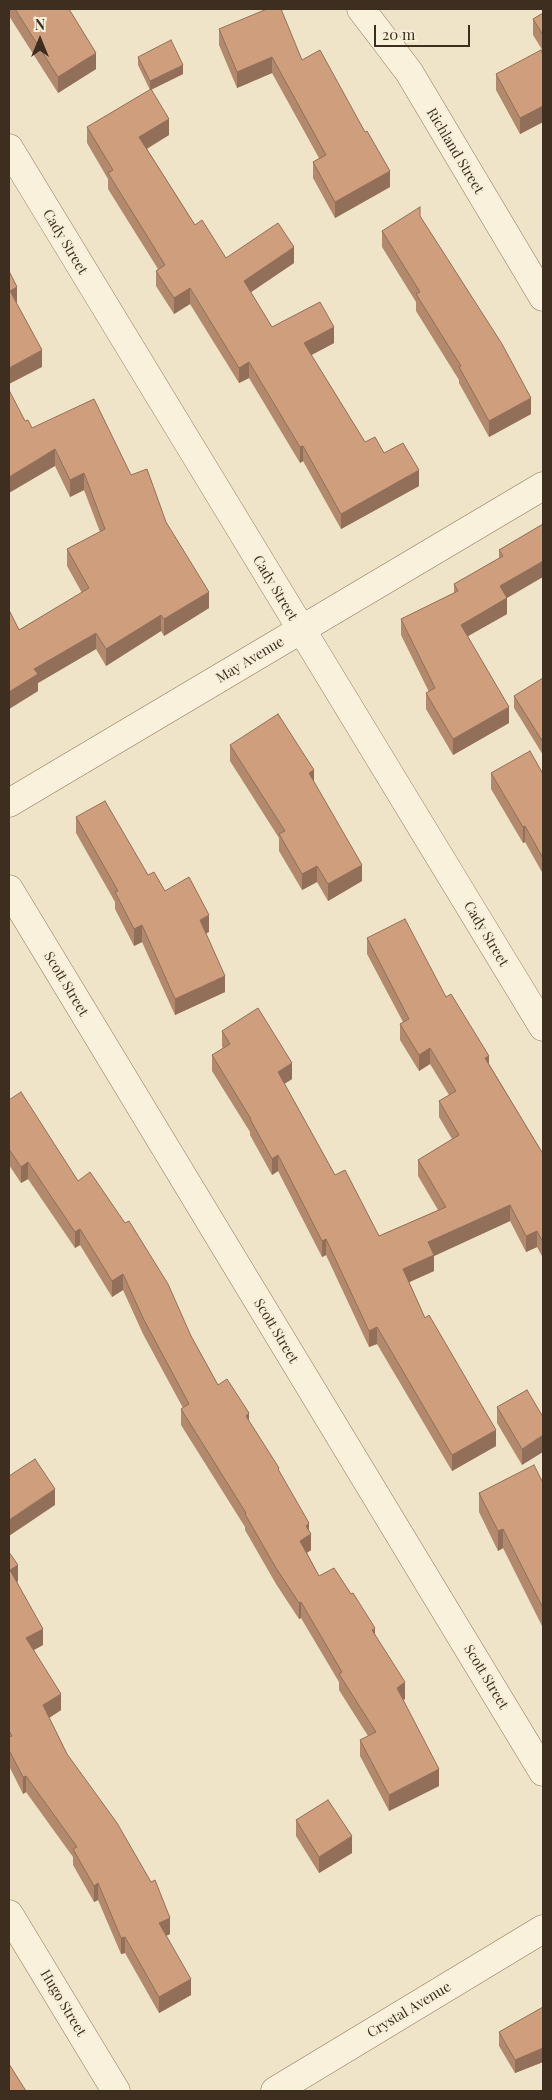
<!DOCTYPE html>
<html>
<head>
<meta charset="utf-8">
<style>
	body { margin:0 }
	#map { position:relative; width:552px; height:2100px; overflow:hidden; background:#f0e4c8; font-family:"Playfair Display",serif }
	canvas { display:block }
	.frame { position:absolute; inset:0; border:10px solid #3d2e20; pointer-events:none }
	.north { position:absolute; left:15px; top:15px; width:50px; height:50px; -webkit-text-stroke:4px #f7eed8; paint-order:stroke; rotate:0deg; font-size:14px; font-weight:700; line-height:20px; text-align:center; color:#3d2e20 }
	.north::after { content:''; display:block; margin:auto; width:18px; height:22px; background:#3d2e20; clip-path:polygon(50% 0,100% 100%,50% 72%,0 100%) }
	.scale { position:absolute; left:374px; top:25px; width:96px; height:22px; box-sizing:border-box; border:2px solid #3d2e20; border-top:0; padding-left:6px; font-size:15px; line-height:18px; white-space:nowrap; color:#3d2e20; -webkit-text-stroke:4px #f7eed8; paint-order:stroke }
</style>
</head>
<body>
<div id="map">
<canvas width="552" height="2100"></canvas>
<div class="frame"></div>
<div class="north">N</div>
<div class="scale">20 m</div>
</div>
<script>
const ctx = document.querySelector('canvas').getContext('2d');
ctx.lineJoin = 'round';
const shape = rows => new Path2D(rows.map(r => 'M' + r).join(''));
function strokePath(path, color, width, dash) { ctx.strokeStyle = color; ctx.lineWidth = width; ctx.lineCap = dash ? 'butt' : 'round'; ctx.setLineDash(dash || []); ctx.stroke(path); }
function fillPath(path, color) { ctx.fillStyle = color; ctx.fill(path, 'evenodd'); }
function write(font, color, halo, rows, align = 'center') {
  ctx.font = font + ' "Playfair Display",serif'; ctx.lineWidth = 4; ctx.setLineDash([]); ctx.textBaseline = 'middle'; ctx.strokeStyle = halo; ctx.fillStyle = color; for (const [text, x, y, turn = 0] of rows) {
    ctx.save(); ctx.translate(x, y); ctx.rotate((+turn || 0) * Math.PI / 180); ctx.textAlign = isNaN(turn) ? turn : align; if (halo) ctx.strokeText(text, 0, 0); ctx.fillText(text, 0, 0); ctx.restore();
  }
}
const minor = shape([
	[361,9,409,72,543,297],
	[9,148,543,1027],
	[9,803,543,486],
	[9,889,543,1772],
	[9,1914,116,2091],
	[275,2091,543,1929]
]);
strokePath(minor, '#8d765c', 29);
strokePath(minor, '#faf1dc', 28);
fillPath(shape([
	[9,9,69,9,96,69,58,93,9,16],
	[543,13,543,51,533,35,533,19],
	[219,29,302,60,390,187,335,218,313,178,313,162,319,158,272,73,237,88,219,45],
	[543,55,543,122,520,134,496,90,496,74],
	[138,57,183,74,151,90,169,135,147,149,195,225,226,258,294,263,250,292,272,327,334,343,311,355,365,442,384,453,419,486,341,529,303,461,300,463,249,378,239,383,190,304,174,314,156,286,156,271,158,269,108,189,108,179,87,143,87,127,150,90,138,65],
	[420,216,531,414,489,437,459,383,459,380,416,311,416,302,382,247,382,231],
	[25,421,32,428,131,475,166,522,209,608,164,636,161,631,106,666,96,649,38,683,38,691,9,709,9,610,19,630,82,593,67,566,67,549,100,532,84,490,70,497,55,466],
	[543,524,507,598,507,614,468,636,509,723,453,755,426,709,426,693,429,692,401,635,401,619,454,593,454,584,499,558,499,550],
	[543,678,543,755,514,708,514,696],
	[230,745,314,782,362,881,328,901,317,882,302,890,279,851,279,838,230,761],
	[491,773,543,774,543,874,525,842,523,843,491,789],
	[76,817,148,875,209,932,206,933,225,992,175,1015,142,942,134,946,115,909,115,902,76,833],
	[367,938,446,997,489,1064,543,1154,543,1258,537,1247,526,1252,510,1221,434,1256,434,1271,409,1282,425,1318,496,1446,452,1471,377,1344,369,1347,326,1255,322,1257,278,1171,272,1175,250,1135,250,1132,212,1071,212,1055,223,1048,222,1047,222,1031,292,1079,284,1084,335,1175,379,1236,438,1210,418,1176,418,1160,452,1139,439,1117,439,1101,449,1095,430,1064,419,1071,400,1040,400,1024,403,1022,367,954],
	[9,1100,78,1181,191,1336,218,1385,249,1421,279,1472,309,1532,311,1550,307,1553,319,1576,375,1636,405,1699,403,1700,439,1786,389,1811,360,1756,360,1740,368,1736,339,1690,339,1682,301,1618,299,1619,276,1584,245,1530,245,1527,181,1425,181,1409,183,1408,143,1334,123,1290,112,1297,80,1245,75,1248,28,1179,21,1183,9,1165],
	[527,1390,522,1465,497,1423,497,1407],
	[543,1483,543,1628,503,1548,498,1551,479,1512,479,1493],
	[9,1552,18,1581,17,1582,43,1645,34,1650,61,1710,49,1718,67,1754,170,1934,166,1936,191,1995,159,2013,125,1953,121,1954,98,1900,94,1902,73,1865,73,1857,26,1792,23,1794,9,1766],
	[296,1820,352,1853,319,1873,296,1836],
	[543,2003,543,2062,515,2073,499,2046,499,2032,542,2008,542,2004]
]), '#b2896c');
fillPath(shape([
	[96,53,96,69,58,93,58,77],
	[272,57,272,73,237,88,237,72],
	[183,65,183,74,150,90,150,81],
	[543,106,543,122,520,134,520,118],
	[169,119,169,135,139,153,139,137],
	[390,171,390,187,335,218,335,202],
	[294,247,294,263,244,297,244,281],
	[17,287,17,304,10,291],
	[190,288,190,304,174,314,174,298],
	[334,327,334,343,304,359,304,343],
	[42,350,42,367,9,384,9,368],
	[249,362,249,378,239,383,239,368],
	[531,398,531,414,489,437,489,421],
	[303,446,303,461,300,463,300,447],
	[55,449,55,466,9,493,9,477],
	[419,470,419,486,341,529,341,514],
	[84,473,84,490,70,497,70,480],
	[543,561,543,577,507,598,507,614,461,640,461,625,500,586],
	[209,592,209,608,164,636,164,619],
	[161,615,161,631,106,666,106,649],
	[96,633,96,649,38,683,38,691,9,709,9,692,34,669],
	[509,707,509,723,453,755,453,739],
	[314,770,314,786,309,773],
	[525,826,525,842,523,843,523,827],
	[362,865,362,881,328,901,328,884],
	[317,866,317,882,302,890,302,874],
	[209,915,209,932,200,936,200,920],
	[142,925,142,942,134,946,134,929],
	[225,976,225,992,175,1015,175,999],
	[430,1048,430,1064,419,1071,419,1055],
	[489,1056,489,1072,485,1058],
	[292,1063,292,1079,278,1088,278,1072],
	[278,1155,278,1171,272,1175,272,1159],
	[28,1162,28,1179,21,1183,21,1167],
	[510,1205,510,1221,434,1256,434,1271,403,1285,403,1269,428,1242],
	[80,1229,80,1245,75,1248,75,1232],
	[537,1231,537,1247,526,1252,526,1236],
	[326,1239,326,1255,322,1257,322,1241],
	[123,1274,123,1290,112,1297,112,1281],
	[377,1327,377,1344,369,1347,369,1331],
	[249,1413,249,1429,246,1416],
	[496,1430,496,1446,452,1471,452,1455],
	[543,1435,543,1452,522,1465,522,1449],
	[55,1489,55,1505,9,1536,9,1520],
	[309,1523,309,1535,311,1534,311,1550,300,1557,300,1541,306,1526],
	[503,1529,503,1548,498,1551,498,1531],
	[18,1565,18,1581,10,1586,10,1570],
	[301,1602,301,1618,299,1619,299,1603],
	[375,1628,375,1644,372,1630],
	[43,1629,43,1645,26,1654,26,1638],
	[405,1682,405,1699,397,1704,397,1688],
	[61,1694,61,1710,43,1722,43,1705],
	[439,1769,439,1786,389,1811,389,1795],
	[26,1776,26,1792,23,1794,23,1777],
	[352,1836,352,1853,319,1873,319,1857],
	[98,1883,98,1900,94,1902,94,1886],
	[170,1918,170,1934,159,1939,159,1923],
	[125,1937,125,1953,121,1954,121,1938],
	[191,1979,191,1995,159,2013,159,1997],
	[543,2048,543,2062,515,2073,515,2060]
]), '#916f58');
const building = shape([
	[15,9,69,9,96,53,58,77,15,9],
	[267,9,281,9,302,60,320,50,365,132,367,131,390,171,335,202,313,162,326,155,272,57,237,72,219,29,267,9],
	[543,13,543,35,533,19,543,13],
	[171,40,183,65,150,81,138,57,171,40],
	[541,50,543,55,543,106,520,118,496,74,541,50],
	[151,89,169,119,139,137,195,225,202,220,226,258,278,223,294,247,244,281,272,327,320,302,334,327,304,343,365,442,375,437,384,453,403,443,419,470,341,514,303,446,300,447,249,362,239,368,190,288,174,298,156,271,165,265,108,173,113,170,87,127,151,89],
	[420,207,420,216,502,344,531,398,489,421,459,367,461,366,416,294,420,292,382,231,420,207],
	[9,271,17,287,10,291,42,350,9,368,9,271],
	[9,390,25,421,28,420,32,428,94,399,131,475,147,469,166,522,209,592,164,619,161,615,106,649,96,633,34,669,38,674,9,692,9,610,19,630,89,588,67,549,105,529,84,473,70,480,55,449,9,477,9,390],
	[543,524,543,561,500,586,507,598,461,625,509,707,453,739,426,693,435,688,401,619,458,591,454,584,503,556,499,550,543,524],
	[543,678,543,742,514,696,543,678],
	[278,714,314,770,309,773,362,865,328,884,317,866,302,874,279,834,285,831,230,745,278,714],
	[530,751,543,774,543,858,525,826,523,827,491,773,530,751],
	[105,801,148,875,154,872,165,891,189,877,209,915,200,920,225,976,175,999,142,925,134,929,115,892,118,891,76,817,105,801],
	[405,919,446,997,451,994,489,1056,485,1058,543,1154,543,1242,537,1231,526,1236,510,1205,428,1242,434,1255,403,1269,425,1318,429,1315,496,1430,452,1455,377,1327,369,1331,326,1239,322,1241,278,1155,272,1159,250,1119,251,1119,212,1055,230,1044,222,1031,258,1008,292,1063,278,1072,335,1175,345,1170,379,1236,446,1207,418,1160,459,1135,439,1101,456,1091,430,1048,419,1055,400,1024,409,1019,367,938,405,919],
	[21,1092,78,1181,90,1172,125,1223,129,1221,168,1284,191,1336,218,1385,227,1379,249,1413,246,1416,279,1468,278,1469,309,1523,306,1526,311,1534,300,1541,319,1576,334,1568,351,1594,353,1593,375,1628,372,1630,405,1682,397,1688,439,1769,389,1795,360,1740,376,1732,339,1674,342,1672,301,1602,299,1603,276,1568,245,1514,246,1513,181,1409,189,1404,143,1318,123,1274,112,1281,80,1229,75,1232,28,1162,21,1167,9,1149,9,1100,21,1092],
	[527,1390,543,1417,543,1435,522,1449,497,1407,527,1390],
	[35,1459,55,1489,9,1520,9,1476,35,1459],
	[534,1465,543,1483,543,1608,503,1529,498,1531,479,1493,534,1465],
	[9,1552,18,1565,10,1570,43,1629,26,1638,61,1694,43,1705,67,1754,117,1823,151,1882,155,1880,170,1918,159,1923,191,1979,159,1997,125,1937,121,1938,98,1883,94,1886,73,1849,77,1847,26,1776,23,1777,9,1750,9,1737,12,1736,9,1731,9,1552],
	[328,1800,352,1836,319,1857,296,1820,328,1800],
	[543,2007,543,2048,515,2060,499,2032,543,2007],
	[9,2064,26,2091,9,2091,9,2064]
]);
fillPath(building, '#cf9f7d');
strokePath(building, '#916f58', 1);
write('14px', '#3d2e20', '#f7eed8', [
	["Richland Street",455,151,59],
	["Cady Street",65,242,59],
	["Cady Street",275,588,59],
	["May Avenue",250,660,-31],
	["Cady Street",486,934,59],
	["Scott Street",66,984,59],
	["Scott Street",276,1331,59],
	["Scott Street",486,1677,59],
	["Hugo Street",63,2003,59],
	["Crystal Avenue",409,2010,-31]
]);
</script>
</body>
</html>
